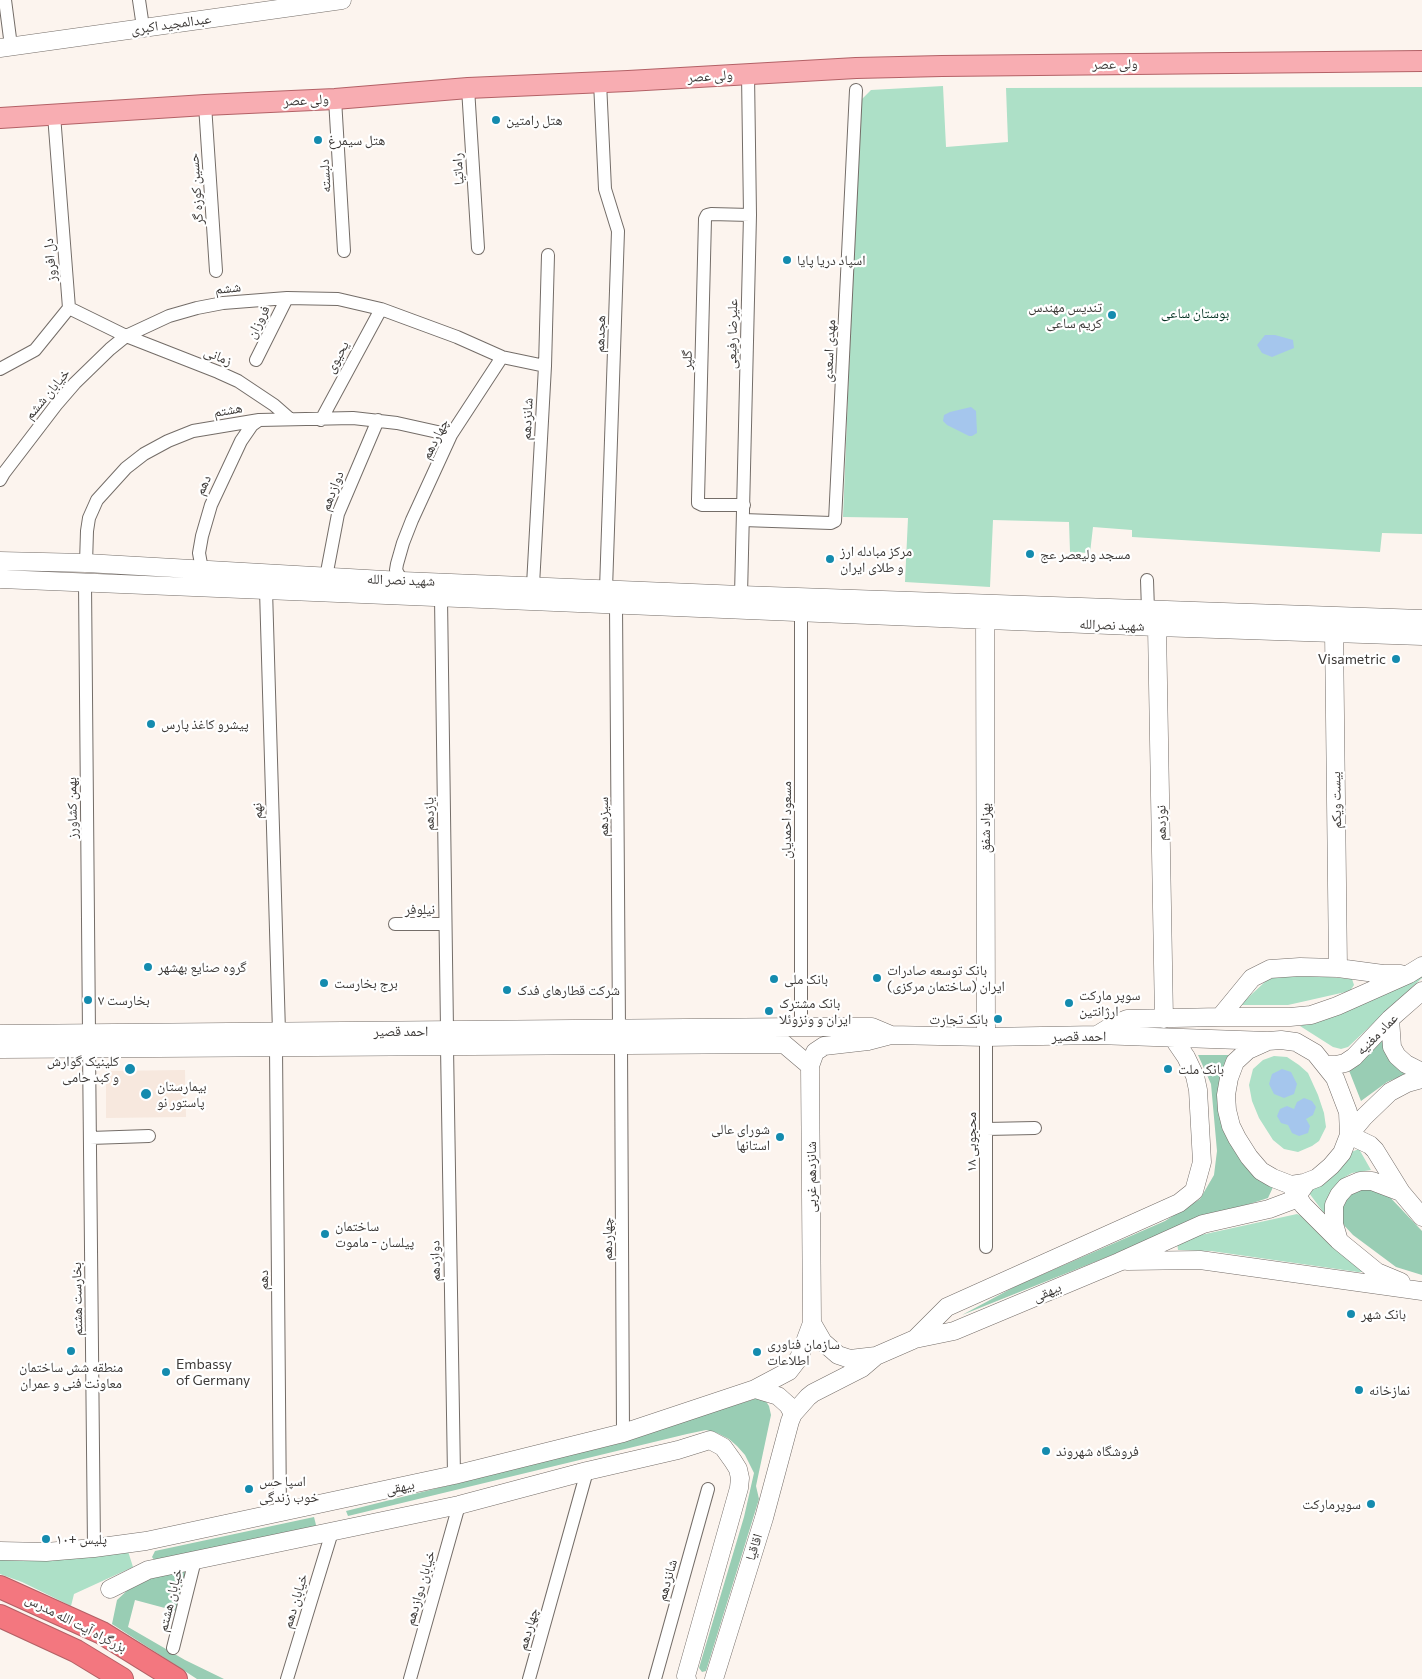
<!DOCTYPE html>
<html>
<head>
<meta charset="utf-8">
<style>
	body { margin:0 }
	canvas { display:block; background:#fcf4ee }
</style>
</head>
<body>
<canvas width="1422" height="1679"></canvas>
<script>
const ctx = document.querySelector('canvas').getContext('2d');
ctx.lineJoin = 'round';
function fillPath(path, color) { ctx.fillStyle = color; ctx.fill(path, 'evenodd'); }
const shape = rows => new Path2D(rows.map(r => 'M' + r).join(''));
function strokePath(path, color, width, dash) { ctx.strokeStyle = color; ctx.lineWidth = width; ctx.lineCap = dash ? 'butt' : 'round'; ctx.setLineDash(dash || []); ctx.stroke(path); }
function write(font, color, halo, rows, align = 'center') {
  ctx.font = font + ' Commissioner,"Noto Naskh Arabic",sans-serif'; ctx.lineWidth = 4.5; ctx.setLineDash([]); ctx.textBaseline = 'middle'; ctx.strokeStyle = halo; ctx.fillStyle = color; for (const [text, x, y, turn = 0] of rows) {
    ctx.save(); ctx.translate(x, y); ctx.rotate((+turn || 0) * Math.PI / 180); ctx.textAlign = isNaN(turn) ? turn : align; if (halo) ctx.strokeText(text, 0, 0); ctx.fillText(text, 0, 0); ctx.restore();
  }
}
fillPath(shape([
	[185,1070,186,1117,106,1118,106,1071]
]), '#f7e8de');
fillPath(shape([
	[943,86,946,147,1008,142,1006,88,1422,87,1422,534,1382,533,1380,552,1132,537,1132,530,1093,527,1090,553,1070,552,1069,522,993,520,990,587,905,582,908,518,843,517,860,101,871,90],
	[1280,973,1352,979,1354,985,1350,991,1288,1005,1240,1005,1267,980],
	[1422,974,1422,978,1348,1047,1341,1049,1333,1047,1300,1026,1345,1011],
	[1274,1056,1287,1057,1299,1065,1308,1073,1318,1095,1324,1113,1326,1127,1319,1141,1312,1146,1298,1152,1284,1149,1273,1140,1259,1118,1252,1101,1249,1085,1253,1069,1263,1060],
	[1359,1149,1371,1170,1352,1173,1345,1177,1324,1213,1309,1193,1346,1154],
	[1297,1214,1310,1220,1366,1272,1358,1272,1211,1251,1178,1250,1177,1242,1187,1238],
	[127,1548,133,1567,74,1594,71,1606,22,1582,0,1574,0,1560]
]), '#ade0c7');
fillPath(shape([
	[1383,1032,1413,1076,1399,1077,1387,1082,1361,1101,1348,1068],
	[1198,1055,1229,1055,1221,1084,1226,1121,1274,1185,1268,1198,1197,1221,962,1315,1016,1286,1165,1221,1200,1199,1214,1175,1217,1151,1211,1084],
	[1361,1188,1372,1188,1385,1192,1422,1231,1422,1275,1396,1267,1353,1235,1341,1222,1341,1207,1349,1195],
	[758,1398,765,1400,769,1406,771,1415,756,1486,759,1499,706,1671,702,1672,699,1668,744,1517,754,1473,745,1455,737,1446,729,1439,717,1433,706,1430,687,1434,348,1516,346,1511,578,1453],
	[314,1517,316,1525,314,1529,155,1561,152,1557,155,1551],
	[186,1568,176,1611,135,1600,128,1627,185,1660,224,1679,197,1679,112,1624,117,1600,132,1586,152,1576]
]), '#99cdb4');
fillPath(shape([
	[1265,335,1275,335,1293,340,1294,348,1272,357,1262,353,1257,345],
	[971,407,976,411,977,433,972,436,969,436,947,425,943,421,944,415,950,412],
	[1282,1069,1291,1072,1297,1084,1294,1094,1284,1098,1274,1094,1269,1084,1272,1074],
	[1304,1098,1312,1101,1316,1107,1313,1115,1306,1119,1310,1126,1308,1133,1299,1136,1292,1133,1288,1125,1281,1123,1277,1116,1280,1109,1287,1106,1294,1109,1297,1102]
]), '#a5c6ed');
const street = shape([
	[5,0,11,46],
	[139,0,143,27],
	[600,82,605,189,618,231,606,589],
	[468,88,478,248],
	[335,99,344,251],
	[205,105,216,271],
	[69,308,126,336,218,372,238,381,274,405,290,419],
	[256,360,287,298],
	[0,369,35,350,69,308,54,115],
	[321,420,381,309],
	[0,480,4,473,56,405,75,383,110,349,126,336,169,316,197,308,223,303,287,298,338,299,381,309,457,337,502,357,545,366],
	[744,505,702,505,698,503,698,499,705,219,707,215,711,214,750,215],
	[743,520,831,523,835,521,856,90],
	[86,563,87,531,89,518,97,500,126,468,144,454,168,441,193,431,259,420,353,418,397,423,451,435],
	[206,570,201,564,199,553,202,536,211,505,241,441,252,425,259,420],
	[326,577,338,514,378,420],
	[1147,580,1148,610],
	[402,581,396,570,397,564,403,543,412,520,451,435,502,357],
	[85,583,89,1033],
	[533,585,545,366,548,255],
	[266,590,279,1032],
	[741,595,750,215,748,74],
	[441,598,447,1030],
	[616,605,619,1029],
	[395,924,445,924],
	[801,1027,801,612],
	[986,1037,986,1247],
	[621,1045,623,1433],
	[447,1047,454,1475],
	[276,1048,280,1513],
	[89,1049,94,1548],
	[986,1129,1035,1128],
	[90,1138,149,1136],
	[173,1648,195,1560],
	[287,1679,332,1532],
	[410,1679,459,1505],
	[529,1679,587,1471],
	[655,1679,708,1489]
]);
const secondary = shape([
	[0,48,342,0],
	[0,561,86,563,402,581,741,595,1422,619],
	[0,579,1157,627,1422,636],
	[985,610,986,1037],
	[1157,627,1164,1019],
	[1334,632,1338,968],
	[1220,1017,1252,978,1270,969,1300,967,1338,968,1383,974,1401,974],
	[1390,1019,1392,1047,1397,1056,1406,1064,1422,1072],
	[0,1034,801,1027,872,1027,891,1035],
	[1097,1035,1115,1024,1127,1019,1220,1017,1290,1017,1311,1015,1337,1006,1409,974,1422,966],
	[1281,1040,1296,1042,1315,1053,1335,1078,1348,1112,1349,1135,1342,1153,1331,1166,1317,1178,1304,1183,1291,1185,1273,1178,1261,1171,1249,1157,1237,1138,1231,1126,1227,1110,1226,1095,1229,1078,1235,1062,1248,1050,1268,1041,1281,1040],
	[784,1044,810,1066],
	[0,1049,784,1044],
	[1326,1065,1336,1065,1345,1063,1354,1057,1390,1019,1422,991],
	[1349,1135,1370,1145,1375,1150,1401,1192,1422,1217],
	[1349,1135,1364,1117,1390,1092,1407,1083,1422,1079],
	[1291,1186,1303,1205,1339,1241,1377,1272,1401,1282],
	[1339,1241,1334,1224,1334,1205,1339,1195,1346,1187,1360,1181,1372,1181,1401,1192],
	[1127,1261,1200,1260,1422,1291],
	[812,1323,823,1342,838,1355,850,1359,876,1356],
	[915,1339,947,1307,1179,1203,1194,1191,1202,1162,1198,1090,1195,1076,1186,1057,1173,1038],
	[755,1389,778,1396,788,1405,793,1414],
	[0,1551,46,1552,94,1548,146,1541,454,1475,623,1433,755,1389,789,1371,799,1358,812,1323,810,1066,815,1052,824,1046,868,1041,891,1035,986,1037,1097,1035,1268,1041],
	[110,1589,148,1570,459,1505,587,1471,678,1450,710,1440,723,1447,733,1461,738,1469,740,1478,739,1488,686,1676,687,1679],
	[714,1679,764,1518,790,1421,793,1414,808,1397,813,1393,862,1368,876,1356,915,1339,954,1331,1119,1262,1203,1224,1269,1209,1293,1200,1297,1196,1307,1182]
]);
const primary = shape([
	[0,118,205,105,335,99,468,88,628,81,856,68,942,66,1422,61]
]);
const highway = shape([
	[0,1587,102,1633,176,1679],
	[0,1616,76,1651,122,1679]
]);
strokePath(street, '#746d68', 14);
strokePath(secondary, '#746d68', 19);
strokePath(primary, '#b36166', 22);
strokePath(highway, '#b36166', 24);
strokePath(street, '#fff', 12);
strokePath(secondary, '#fff', 18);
strokePath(primary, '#f8adb2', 20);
strokePath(highway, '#f3777f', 22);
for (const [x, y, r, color] of [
	[496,120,5,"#148bae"],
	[318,140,5,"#148bae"],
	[787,260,5,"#148bae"],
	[1112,315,5,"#148bae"],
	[1030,554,5,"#148bae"],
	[830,559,5,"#148bae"],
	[1396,659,5,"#148bae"],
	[151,724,5,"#148bae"],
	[148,967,5,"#148bae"],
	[877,978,5,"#148bae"],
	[774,979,5,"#148bae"],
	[324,983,5,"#148bae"],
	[507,990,5,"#148bae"],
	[88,1000,5,"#148bae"],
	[1069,1003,5,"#148bae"],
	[769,1011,5,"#148bae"],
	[998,1019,5,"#148bae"],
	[130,1069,6,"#148bae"],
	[1168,1069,5,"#148bae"],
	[146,1094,6,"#148bae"],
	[780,1137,5,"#148bae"],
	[325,1234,5,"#148bae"],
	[1351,1314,5,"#148bae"],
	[71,1351,5,"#148bae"],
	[757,1352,5,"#148bae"],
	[166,1372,5,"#148bae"],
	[1359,1390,5,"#148bae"],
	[1046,1451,5,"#148bae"],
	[249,1489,5,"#148bae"],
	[1371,1504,5,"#148bae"],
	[46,1539,5,"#148bae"]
]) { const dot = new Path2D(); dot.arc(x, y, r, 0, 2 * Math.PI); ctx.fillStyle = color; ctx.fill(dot); strokePath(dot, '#fff', 2); }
write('14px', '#3c3937', '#fff', [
	["عبدالمجید اکبری",171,24,-8],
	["ولی عصر",1115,64,-1],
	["ولی عصر",710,76,-4],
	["ولی عصر",306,100,-3],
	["راماتیا",458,169,-94],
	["دلبسته",325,176,-93],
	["حسین کوزه گر",196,189,-94],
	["دل افروز",50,260,-95],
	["ششم",228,288,-6],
	["فروزان",258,322,-63],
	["هجدهم",600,334,-88],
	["علیرضا رفیعی",732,334,-89],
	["مهدی اسعدی",829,351,-87],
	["زمانی",218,356,23],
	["یحیوی",337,357,-62],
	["گلپر",687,360,-88],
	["خیابان ششم",47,394,-50],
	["هشتم",228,410,-10],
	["شانزدهم",527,419,-87],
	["چهاردهم",435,439,-63],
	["دهم",203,485,-66],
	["دوازدهم",332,491,-69],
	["شهید نصر الله",401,580,2],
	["شهید نصرالله",1112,625,2],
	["بیست ویکم",1336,800,-91],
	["بهمن کشاورز",72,808,-91],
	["نهم",257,811,-92],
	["یازدهم",429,814,-91],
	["سیزدهم",603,817,-90],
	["مسعود احمدیان",786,820,-90],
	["نوزدهم",1161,823,-91],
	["بهزاد شفق",985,828,-90],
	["نیلوفر",420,909],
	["احمد قصیر",401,1031],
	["عماد مغنیه",1377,1034,-45],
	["احمد قصیر",1079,1036],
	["محجوبی ۱۸",971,1142,-90],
	["شانزدهم غربی",811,1177,-90],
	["چهاردهم",607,1239,-90],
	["دوازدهم",435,1261,-91],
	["دهم",263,1280,-90],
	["بیهقی",1047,1292,-23],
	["بخارست هشتم",77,1299,-91],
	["بیهقی",400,1487,-12],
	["اقاقیا",754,1547,-72],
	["شانزدهم",667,1580,-74],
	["خیابان دوازدهم",420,1588,-74],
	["خیابان هشتم",170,1600,-76],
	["خیابان دهم",295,1601,-73],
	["بزرگراه آیت الله مدرس",76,1623,27],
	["چهاردهم",528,1629,-74]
]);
write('14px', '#3c3937', '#fff', [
	["هتل رامتین",506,120],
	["هتل سیمرغ",328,140],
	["اسپاد دریا پایا",797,260],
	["تندیس مهندس",1102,307,"right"],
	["کریم ساعی",1102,323,"right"],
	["مركز مبادله ارز",840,551],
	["و طلای ايران",840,567],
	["مسجد ولیعصر عج",1040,554],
	["Visametric",1386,659,"right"],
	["پیشرو کاغذ پارس",161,724],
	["گروه صنایع بهشهر",158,967],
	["بانک توسعه صادرات",887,970],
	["ایران (ساختمان مرکزی)",887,986],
	["بانک ملی",784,979],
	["برج بخارست",334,983],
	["شرکت قطارهای فدک",517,990],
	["سوپر مارکت",1079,995],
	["ارژانتین",1079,1011],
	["بخارست ۷",98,1000],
	["بانک مشترک",779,1003],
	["ایران و ونزوئلا",779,1019],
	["بانک تجارت",988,1019,"right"],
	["کلینیک گوارش",119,1061,"right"],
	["و کبد حامی",119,1077,"right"],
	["بانک ملت",1178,1069],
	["بیمارستان",157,1086],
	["پاستور نو",157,1102],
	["شورای عالی",770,1129,"right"],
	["استانها",770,1145,"right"],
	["ساختمان",335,1226],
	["پیلسان - ماموت",335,1242],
	["بانک شهر",1361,1314],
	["سازمان فناوری",767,1344],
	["اطلاعات",767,1360],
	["Embassy",176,1364],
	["of Germany",176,1380],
	["منطقه شش ساختمان",71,1367,"center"],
	["معاونت فنی و عمران",71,1383,"center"],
	["نمازخانه",1369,1390],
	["فروشگاه شهروند",1056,1451],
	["اسپا حس",259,1481],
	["خوب زندگی",259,1497],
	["سوپرمارکت",1361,1504,"right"],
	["پلیس +۱٠",56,1539]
], 'left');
write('14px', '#053323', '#fff', [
	["بوستان ساعی",1195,313]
]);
</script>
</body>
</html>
